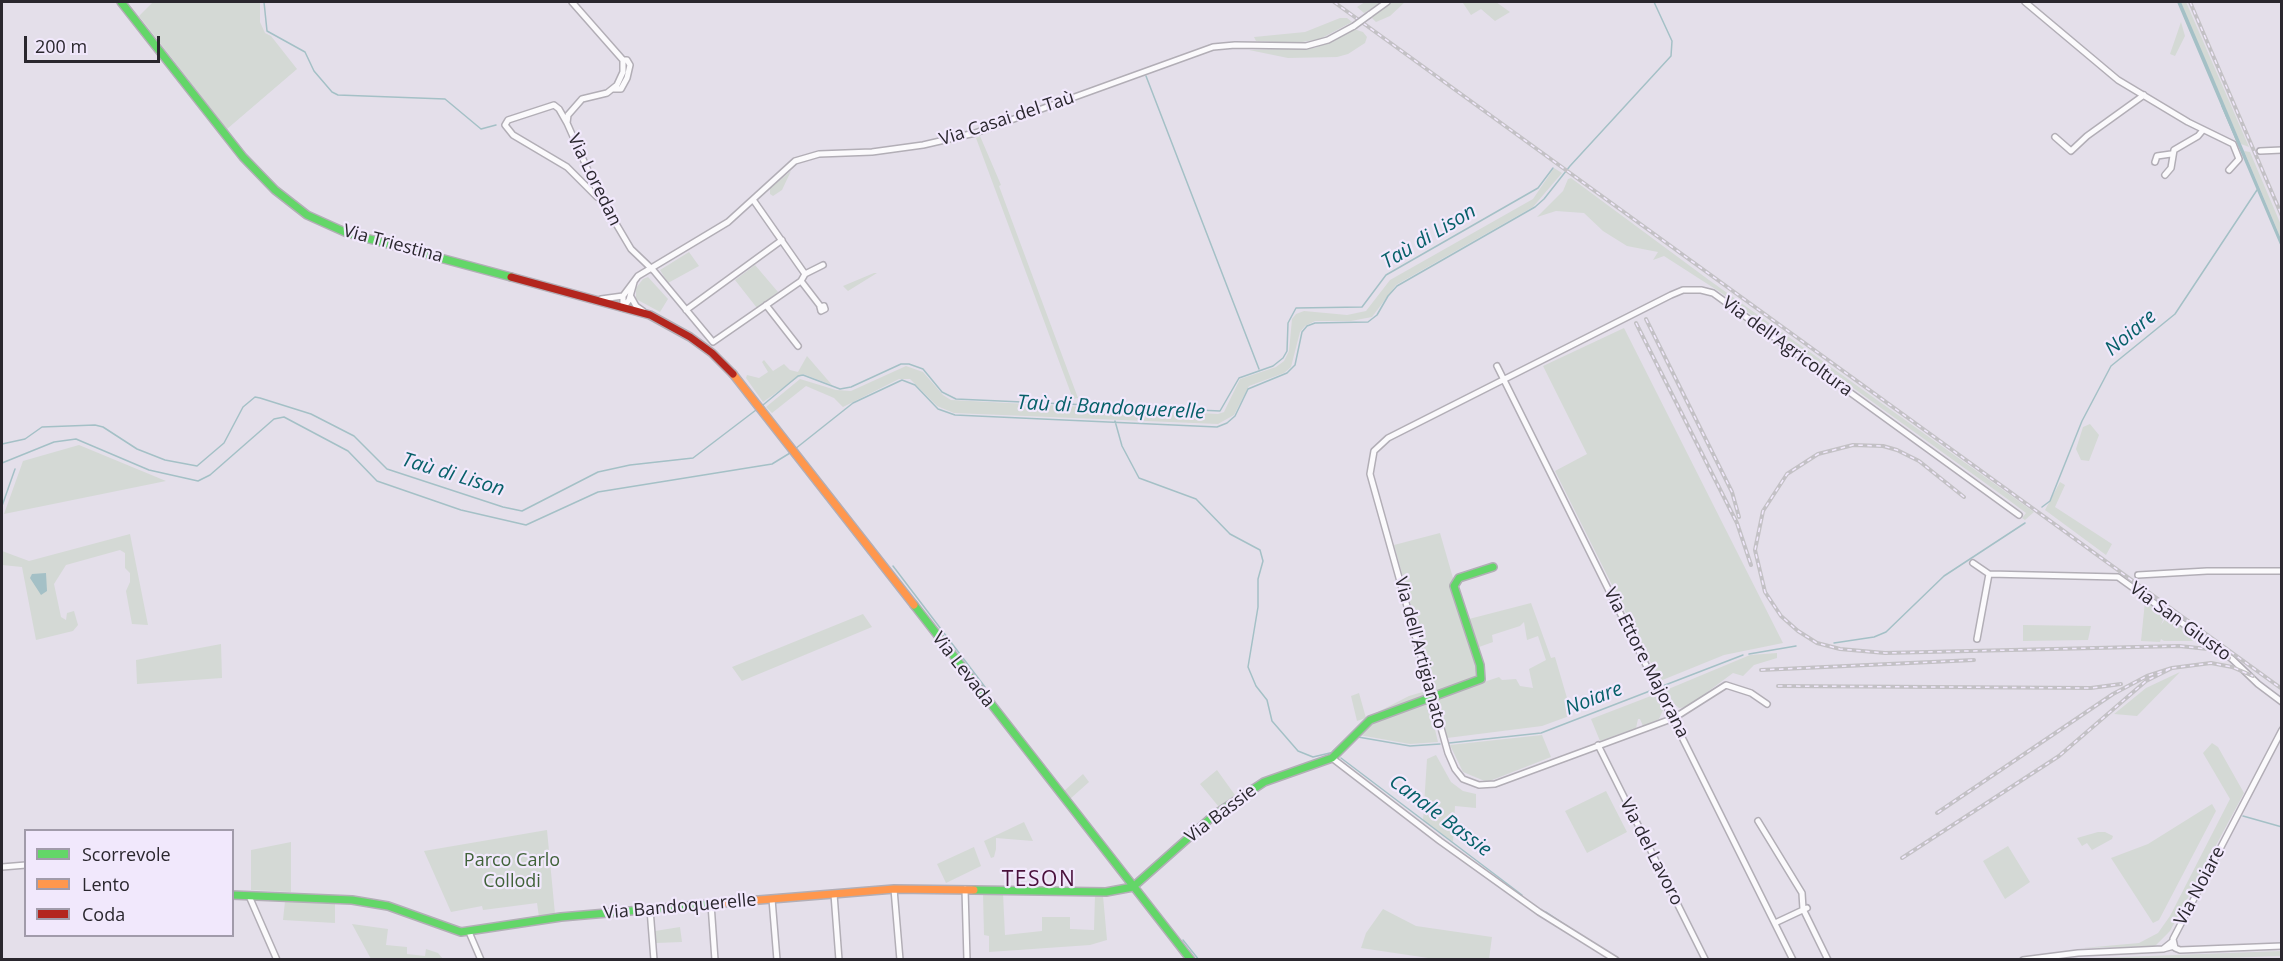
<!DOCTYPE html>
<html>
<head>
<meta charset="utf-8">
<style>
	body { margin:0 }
	#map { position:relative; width:2283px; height:961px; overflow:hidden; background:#e4dfea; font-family:"Open Sans",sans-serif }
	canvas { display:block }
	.frame { position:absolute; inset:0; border:3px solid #2a272e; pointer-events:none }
	.legend { position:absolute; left:24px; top:829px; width:210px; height:108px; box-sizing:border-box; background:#f1e8fc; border:2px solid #a19baa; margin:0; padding:8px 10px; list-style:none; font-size:18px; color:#2a272e }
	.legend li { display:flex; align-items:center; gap:12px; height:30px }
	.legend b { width:30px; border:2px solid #a19baa }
	.scale { position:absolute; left:24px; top:36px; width:136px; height:27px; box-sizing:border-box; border:3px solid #2a272e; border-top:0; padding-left:8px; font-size:18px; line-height:21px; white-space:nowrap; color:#2a272e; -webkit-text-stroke:4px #f1e8fc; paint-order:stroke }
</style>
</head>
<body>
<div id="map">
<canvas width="2283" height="961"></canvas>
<div class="frame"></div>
<ul class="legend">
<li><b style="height:8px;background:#63d668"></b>Scorrevole</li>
<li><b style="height:8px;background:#ff974d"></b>Lento</li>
<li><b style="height:8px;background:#b3261e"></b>Coda</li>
</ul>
<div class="scale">200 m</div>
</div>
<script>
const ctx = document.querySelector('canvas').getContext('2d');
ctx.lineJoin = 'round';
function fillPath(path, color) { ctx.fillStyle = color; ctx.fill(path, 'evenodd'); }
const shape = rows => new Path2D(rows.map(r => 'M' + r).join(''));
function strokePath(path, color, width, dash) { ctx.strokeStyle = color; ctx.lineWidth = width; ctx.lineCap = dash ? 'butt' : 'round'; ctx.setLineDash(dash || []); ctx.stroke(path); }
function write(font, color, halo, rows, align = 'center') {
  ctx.font = font + ' "Open Sans",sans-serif'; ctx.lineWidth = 4.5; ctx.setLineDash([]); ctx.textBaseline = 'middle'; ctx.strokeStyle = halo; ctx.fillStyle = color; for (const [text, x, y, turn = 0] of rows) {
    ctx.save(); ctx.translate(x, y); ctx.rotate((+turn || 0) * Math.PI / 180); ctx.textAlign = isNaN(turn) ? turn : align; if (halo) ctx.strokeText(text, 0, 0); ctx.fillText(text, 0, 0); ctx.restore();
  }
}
fillPath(shape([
	[153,2,260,2,260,22,265,33,271,36,297,69,227,129,139,16],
	[1365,2,1382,2,1364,13,1357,7],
	[1392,2,1405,2,1390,16,1376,22,1371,17],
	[1466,2,1496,2,1510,12,1495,21,1481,9,1471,15,1463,3],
	[2180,2,2186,2,2249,147,2241,144],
	[1340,18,1347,18,1352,22,1320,39,1296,43,1256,41,1254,37,1305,32],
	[2181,22,2185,36,2175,56,2170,54],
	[1354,29,1363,32,1367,37,1365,43,1348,54,1337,57,1288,58,1249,50,1315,48],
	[980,136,1001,185,999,186,1078,398,1073,399,976,138],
	[2244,151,2250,152,2281,225,2281,239],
	[1554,168,1562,173,1533,207,1396,285,1372,317,1351,321,1315,321,1305,326,1300,332,1291,367,1284,373,1249,386,1234,415,1218,424,954,413,937,406,910,379,899,379,843,407,834,398,806,386,772,413,766,407,800,379,836,390,851,391,906,366,923,372,943,395,951,400,1218,414,1224,412,1240,379,1276,367,1284,361,1289,351,1292,319,1296,314,1304,311,1347,315,1366,311,1390,280,1533,199],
	[791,171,782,190,773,196,770,194,770,188],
	[1571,178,1709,280,2034,512,2025,520,2022,518,2026,513,2006,498,1720,292,1664,256,1653,260,1658,252,1627,246,1603,231,1584,213,1556,211,1537,217,1563,191,1568,179],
	[689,252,699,266,668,283,660,270],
	[755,265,778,292,757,308,735,280],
	[874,273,877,273,848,291,843,286],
	[648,277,668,299,660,312,636,299,636,288,643,279],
	[1624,328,1783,643,1724,655,1660,681,1555,471,1587,454,1543,366],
	[807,356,832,385,803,374,763,402,746,378,747,375,759,378,768,372,762,362,764,360,773,371,784,364,790,370,798,372],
	[2090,424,2099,435,2089,461,2081,460,2076,449,2083,427],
	[79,445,166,481,4,514,23,461],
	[2060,482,2065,485,2055,507,2112,544,2106,555,2045,510],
	[1440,533,1481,675,1436,694,1394,545],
	[130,534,148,625,132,624,126,591,130,582,130,573,125,568,125,553,120,550,66,565,54,584,61,617,66,620,67,613,74,611,78,625,73,631,36,640,22,567,2,565,2,551,29,561],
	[2145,601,2165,615,2161,625,2167,616,2199,641,2164,641,2161,639,2160,642,2141,641],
	[1531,603,1551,658,1555,657,1572,715,1542,726,1447,738,1436,698,1499,677,1502,680,1516,679,1520,686,1533,688,1529,669,1546,660,1538,636,1527,640,1524,622,1520,626,1492,635,1493,642,1479,647,1469,619],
	[863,614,872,627,742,681,732,667],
	[2023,625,2091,626,2088,640,2023,641],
	[221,644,222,678,137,684,136,660],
	[1777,653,1777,658,1754,665,1743,676,1733,673,1687,707,1679,708,1674,704,1666,690,1750,655],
	[2180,672,2137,716,2114,714,2146,688],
	[1426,691,1427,694,1366,718,1357,721,1351,696,1359,693,1366,718,1409,696],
	[1656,694,1663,710,1659,719,1643,726,1640,719,1638,719,1636,728,1600,741,1591,719],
	[1428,701,1438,742,1410,744,1359,735,1367,725],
	[1542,735,1551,757,1487,782,1463,772,1450,745],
	[2212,743,2218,747,2244,793,2170,931,2155,946,2083,948,2139,943,2158,933,2170,916,2230,799,2203,753],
	[1436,755,1451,782,1463,791,1476,794,1476,808,1455,806,1453,842,1423,821,1427,759],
	[1217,770,1235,795,1219,807,1200,784],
	[1083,774,1089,782,1070,799,1064,791],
	[1606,791,1627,832,1587,853,1565,811],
	[2212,804,2216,811,2159,920,2153,923,2111,858,2148,844],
	[1024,822,1033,841,996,838,996,849,994,857,991,858,984,841],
	[547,830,555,914,539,917,537,903,483,910,482,906,451,912,424,851],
	[2098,832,2105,832,2113,836,2112,839,2092,850,2087,843,2082,846,2077,838],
	[291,842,291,892,251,890,251,850],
	[2008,846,2030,882,2005,899,1983,861],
	[974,847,981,866,946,883,937,864],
	[983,893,1003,893,1005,935,1042,931,1042,917,1070,917,1070,929,1094,930,1095,895,1103,896,1107,940,1090,945,989,952,989,936,984,935],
	[285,901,335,904,335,923,283,920],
	[1383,909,1416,926,1492,937,1489,959,1435,959,1361,948,1366,933],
	[352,924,388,929,386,945,407,947,407,954,425,956,426,949,438,953,443,959,371,959],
	[680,927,682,942,656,943,655,931],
	[2281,951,2281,956,2200,959,2070,959]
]), '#d4d9d5');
fillPath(shape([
	[2177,2,2181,2,2207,63,2281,239,2281,247],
	[46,573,47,591,41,595,30,578,32,574]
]), '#a4c0c6');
strokePath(shape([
	[264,2,267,31,305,52,314,71,332,92,338,95,445,99,481,129,496,125],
	[1146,76,1259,369],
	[2222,106,2240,148],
	[763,405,798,376,803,375,840,389,851,387,901,364,909,364,923,369,942,392,956,399,1220,411,1239,378,1273,366,1283,358,1287,351,1288,323,1296,308,1362,307,1386,275,1538,188,1553,168],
	[1115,421,1122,446,1139,478,1196,499,1230,534,1260,550,1263,561,1258,579,1258,607,1248,667,1256,686,1267,700,1272,721,1298,751,1313,757,1334,752],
	[2,444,25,439,42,427,95,425,103,427,137,449,165,460,197,466,224,443,243,407,255,397,260,398,311,414,354,436,387,469,503,507,522,511,598,472,630,465,693,458,756,410],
	[795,449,853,403,902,380,915,385,938,409,955,415,1217,427,1227,423,1235,416,1248,389,1287,373,1295,365,1302,332,1307,326,1315,323,1368,322,1377,315,1388,296,1397,286,1535,207,1544,199,1570,166,1671,56,1672,41,1654,2],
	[2,463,54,442,76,439,149,470,198,481,210,475,274,419,284,417,348,451,377,481,461,510,526,525,598,492,772,464,790,453],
	[2,506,15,469],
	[2042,507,2050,501,2082,421,2111,366,2175,314,2257,190],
	[893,566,985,687],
	[1834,643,1874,637,1886,632,1944,576,2025,523],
	[1749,654,1796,646],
	[1660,687,1743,655],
	[1358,737,1410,746,1440,744],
	[1449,743,1541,733,1655,689],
	[1333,751,1350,735],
	[1341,758,1522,895],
	[2243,816,2282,827],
	[1546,912,1579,934],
	[1183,940,1199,960]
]), '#a4c0c6', 1.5);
const street = shape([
	[572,2,623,60,623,72,617,85,607,93,582,99,568,115,567,123,599,195,631,249,654,271,713,342,801,281,805,274],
	[2025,2,2118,80,2188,122,2233,144,2239,159,2229,170],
	[1369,15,1387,2],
	[613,89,621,89,627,78,630,65,627,60,623,60],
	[567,123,559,109,554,105,508,120,505,125,513,135,567,167,597,197],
	[2055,137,2071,151,2087,136,2144,95],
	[2260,151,2282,150],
	[2155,162,2157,156,2171,154],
	[2165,175,2171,168,2174,150,2198,136,2203,130],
	[754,201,805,274],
	[805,274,823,265],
	[801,281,821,307],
	[631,297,636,306,643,311],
	[601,299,623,296],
	[766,305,798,346],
	[824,306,825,309,821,311,820,307,824,306],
	[623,308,623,296,638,276,728,222,795,161,819,154,872,152,923,145,975,133,1213,47,1235,45,1306,46,1328,40,1354,26],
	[623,308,629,300,634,282],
	[686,310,782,240],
	[1497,366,1793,960],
	[1973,563,1989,574],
	[2138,575,2207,571,2282,571],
	[1977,639,1989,574,2118,577,2232,659,2258,684,2282,702],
	[1767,704,1751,693,1726,685,1674,718,1495,784,1479,785,1463,779,1455,769,1448,753,1370,474,1374,451,1388,438,1671,295,1683,290,1701,290,1713,293,2019,515],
	[2282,730,2173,939,2175,948,2180,950,2282,946],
	[1598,745,1705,959],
	[1332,758,1440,841,1539,912,1616,960],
	[1758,821,1802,893,1803,909,1828,960],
	[2,867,26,865],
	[894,889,900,960],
	[965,889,967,960],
	[834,894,839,960],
	[249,896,277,960],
	[772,899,777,960],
	[711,904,715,960],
	[650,909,654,960],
	[1775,923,1807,908],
	[469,932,481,960],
	[2173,941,2163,949,2174,946],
	[2023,960,2078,953,2163,949]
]);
const fast = shape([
	[121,2,243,157,275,190,307,215,347,233,511,277],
	[914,605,1191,960],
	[974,890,1106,892,1133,887,1213,816,1264,782,1332,758,1370,720,1481,679,1480,665,1454,586,1459,578,1493,567],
	[232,895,352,900,388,906,461,932,561,917,722,903]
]);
const slow = shape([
	[733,374,914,605],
	[722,903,894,889,974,890]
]);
const jam = shape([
	[511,277,650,315,690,337,712,353,733,374]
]);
strokePath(street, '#b2aeb6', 8);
strokePath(fast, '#b2aeb6', 10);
strokePath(slow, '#b2aeb6', 10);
strokePath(jam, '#b2aeb6', 10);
strokePath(street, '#fbfafc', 5);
strokePath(fast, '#63d668', 7);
strokePath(slow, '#ff974d', 7);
strokePath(jam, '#b3261e', 7);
const rail = shape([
	[1334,2,2282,689],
	[2190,2,2282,216],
	[1646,319,1732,492,1739,517],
	[1636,323,1737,523,1751,565],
	[1964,497,1919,461,1897,450,1883,446,1853,445,1818,454,1787,474,1763,511,1755,550,1765,592,1781,616,1798,631,1817,643,1840,649,1885,653,2179,646,2208,649,2229,658],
	[2172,668,2211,663,2232,667,2253,676],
	[1761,670,1974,660],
	[1778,686,2091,688,2121,684],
	[1902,858,2059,756,2146,681,2172,668,2147,676,2113,694,1937,813]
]);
strokePath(rail, '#c3c1c5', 4);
strokePath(rail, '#f1e8fc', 1.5, [4.5]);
const streetBridge = shape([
	[1354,26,1369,15]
]);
strokePath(streetBridge, '#b2aeb6', 8, []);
strokePath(streetBridge, '#fbfafc', 5);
write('18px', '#2a272e', '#f1e8fc', [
	["Via Casai del Taù",1007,119,-18],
	["Via Loredan",594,180,64],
	["Via Triestina",393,244,15],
	["Via dell'Agricoltura",1787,347,36],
	["Via San Giusto",2180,622,36],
	["Via dell'Artigianato",1420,653,75],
	["Via Ettore Majorana",1646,663,63],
	["Via Levada",963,670,52],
	["Via Bassie",1221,814,-37],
	["Via del Lavoro",1651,852,63],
	["Via Noiare",2200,886,-62],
	["Via Bandoquerelle",680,907,-5]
]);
write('18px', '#406239', '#f1e8fc', [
	["Parco Carlo",512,861],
	["Collodi",512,882]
]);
write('italic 20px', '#066069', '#f1e8fc', [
	["Taù di Lison",1429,237,-31],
	["Noiare",2131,333,-40],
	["Taù di Bandoquerelle",1111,408,3],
	["Taù di Lison",453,475,17],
	["Noiare",1594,699,-21],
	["Canale Bassie",1440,816,37]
]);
ctx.letterSpacing = '1.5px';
write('21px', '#4a113c', '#f1e8fc', [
	["TESON",1039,880]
]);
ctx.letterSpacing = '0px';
</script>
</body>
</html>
